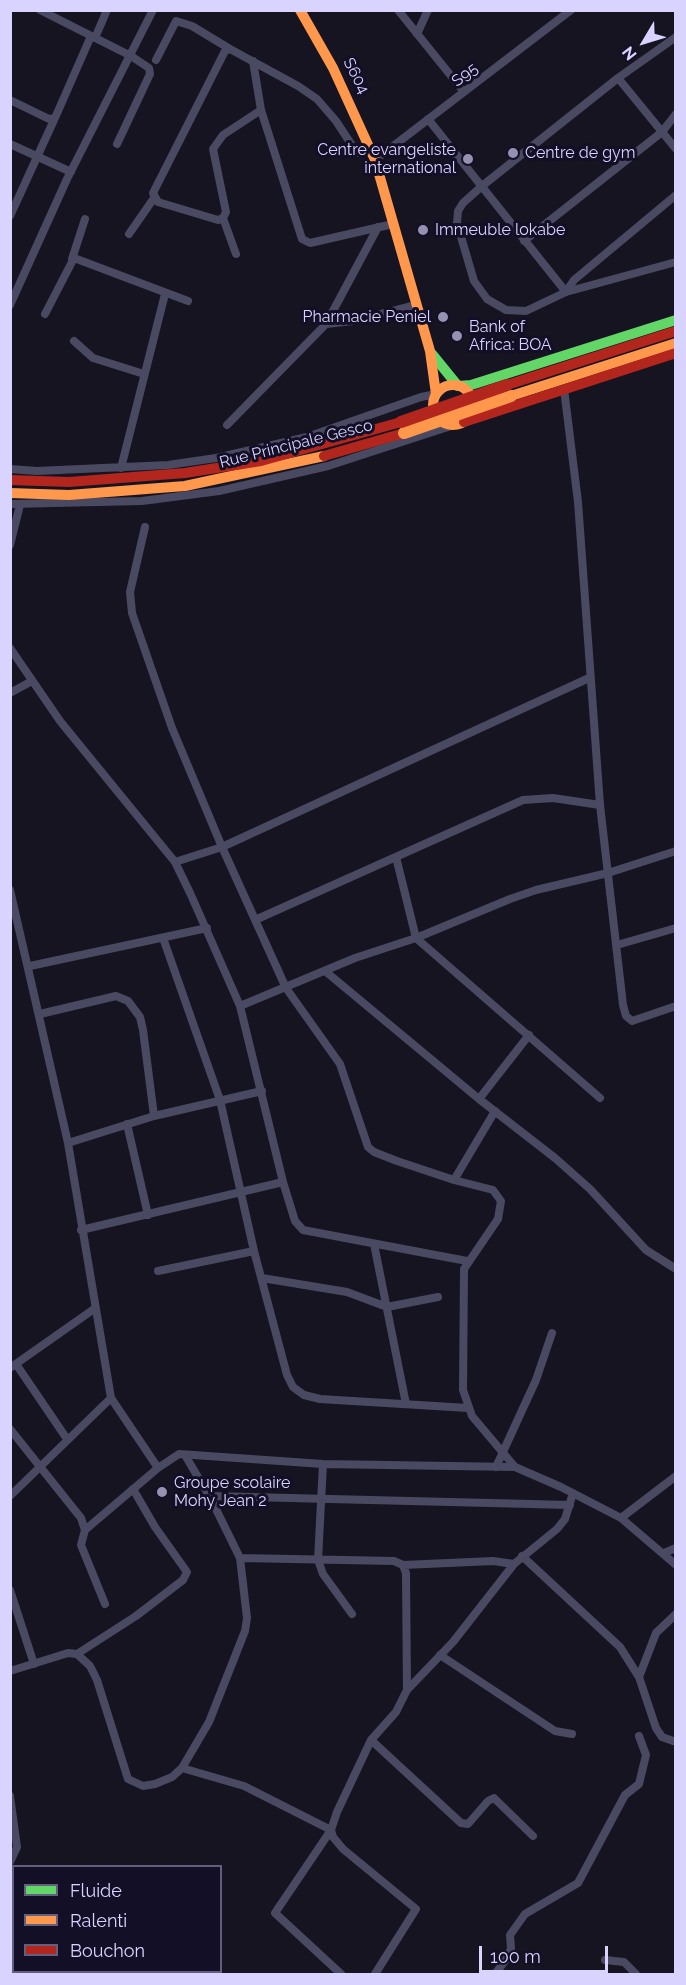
<!DOCTYPE html>
<html>
<head>
<meta charset="utf-8">
<style>
	body { margin:0 }
	#map { position:relative; width:686px; height:1985px; overflow:hidden; background:#161421; font-family:Raleway,sans-serif }
	canvas { display:block }
	.frame { position:absolute; inset:0; border:12px solid #d9d4ff; pointer-events:none }
	.legend { position:absolute; left:12px; top:1865px; width:210px; height:108px; box-sizing:border-box; background:#130f26; border:2px solid #625e7d; margin:0; padding:8px 10px; list-style:none; font-size:18px; color:#d9d4ff }
	.legend li { display:flex; align-items:center; gap:12px; height:30px }
	.legend b { width:30px; border:2px solid #625e7d }
	.north { position:absolute; left:614px; top:12px; width:60px; height:60px; -webkit-text-stroke:4px #130f26; paint-order:stroke; rotate:232deg; font-size:16px; font-weight:700; line-height:24px; text-align:center; color:#d9d4ff }
	.north::after { content:''; display:block; margin:auto; width:21px; height:27px; background:#d9d4ff; clip-path:polygon(50% 0,100% 100%,50% 72%,0 100%) }
	.scale { position:absolute; left:479px; top:1946px; width:129px; height:27px; box-sizing:border-box; border:3px solid #d9d4ff; border-top:0; padding-left:8px; font-size:18px; line-height:21px; white-space:nowrap; color:#d9d4ff; -webkit-text-stroke:4px #130f26; paint-order:stroke }
</style>
</head>
<body>
<div id="map">
<canvas width="686" height="1985"></canvas>
<div class="frame"></div>
<ul class="legend">
<li><b style="height:8px;background:#63d668"></b>Fluide</li>
<li><b style="height:8px;background:#ff974d"></b>Ralenti</li>
<li><b style="height:8px;background:#b3261e"></b>Bouchon</li>
</ul>
<div class="north">N</div>
<div class="scale">100 m</div>
</div>
<script>
const ctx = document.querySelector('canvas').getContext('2d');
ctx.lineJoin = 'round';
const shape = rows => new Path2D(rows.map(r => 'M' + r).join(''));
function strokePath(path, color, width, dash) { ctx.strokeStyle = color; ctx.lineWidth = width; ctx.lineCap = dash ? 'butt' : 'round'; ctx.setLineDash(dash || []); ctx.stroke(path); }
function write(font, color, halo, rows, align = 'center') {
  ctx.font = font + ' Raleway,sans-serif'; ctx.lineWidth = 6; ctx.setLineDash([]); ctx.textBaseline = 'middle'; ctx.strokeStyle = halo; ctx.fillStyle = color; for (const [text, x, y, turn = 0] of rows) {
    ctx.save(); ctx.translate(x, y); ctx.rotate((+turn || 0) * Math.PI / 180); ctx.textAlign = isNaN(turn) ? turn : align; if (halo) ctx.strokeText(text, 0, 0); ctx.fillText(text, 0, 0); ctx.restore();
  }
}
strokePath(shape([
	[40,10,131,56,149,68,150,74,117,144],
	[398,10,464,92],
	[417,34,428,10],
	[676,37,618,78,482,186,463,203,458,211,457,223,474,281,487,299,506,310,526,311,566,292,676,262],
	[95,38,107,10],
	[156,60,176,21,192,26,230,49],
	[253,61,261,110,302,239,310,243,393,224],
	[618,78,676,149],
	[10,100,49,119,55,118,91,36],
	[428,119,566,292,574,280,676,195],
	[10,144,71,172],
	[375,160,571,10],
	[10,216,54,120],
	[223,218,218,220,158,202,153,193,225,51,230,49,298,86,317,99,336,121,357,153,371,151],
	[129,234,154,198],
	[524,241,662,132,676,114],
	[236,254,223,218,226,212,213,149,223,135,261,110],
	[72,259,85,219],
	[10,305,67,179,153,10],
	[45,314,74,258,188,301],
	[326,324,378,227],
	[74,341,93,358,144,374],
	[564,389,578,502,600,805,623,1005,626,1016,632,1021,676,1006],
	[227,425,326,324,353,321,415,305],
	[121,468,165,294],
	[10,469,37,471,168,465,216,458,307,437,421,397,436,394],
	[10,504,142,501,219,491,328,466,454,425],
	[145,527,130,592,132,613,172,728,222,847,286,988,340,1064,368,1147,374,1152,397,1161,454,1180],
	[10,545,20,505],
	[10,648,60,721,175,862,191,895,240,1006,283,1182],
	[10,693,32,681],
	[396,857,416,938,600,1098],
	[175,862,222,847,589,678],
	[10,890,68,1143,111,1398,10,1496],
	[255,920,523,800,553,798,600,805],
	[163,938,220,1100,254,1251,287,1375,293,1387,304,1395,320,1399,468,1408],
	[617,945,676,928],
	[30,966,207,928],
	[325,971,479,1099,555,1158,590,1189,646,1250,676,1269],
	[240,1006,355,958,416,938,510,899,536,890,608,873,676,851],
	[40,1014,116,996,128,1001,140,1017,143,1030,154,1116],
	[479,1099,529,1035],
	[495,1111,454,1180,493,1190,501,1201,498,1219,464,1269,463,1390,472,1416,515,1467],
	[127,1124,148,1215],
	[68,1143,154,1116,262,1091],
	[81,1230,283,1182,295,1221,303,1230,467,1261],
	[374,1244,406,1404],
	[158,1271,254,1251],
	[262,1278,347,1292,387,1307,438,1297],
	[16,1364,67,1439],
	[10,1368,94,1309],
	[111,1398,158,1468],
	[10,1429,81,1518,85,1530,81,1545,105,1604],
	[323,1464,318,1560,323,1574,352,1614],
	[496,1467,536,1380,552,1333],
	[210,1496,570,1505],
	[621,1518,676,1476],
	[85,1530,158,1468,179,1454,323,1464,515,1467,561,1487,621,1518,676,1565],
	[664,1553,676,1548],
	[522,1556,620,1647,639,1677,656,1728,662,1737,676,1742],
	[240,1558,394,1561,403,1565,493,1561,514,1564],
	[403,1565,406,1573,407,1690,396,1712,371,1740,461,1823,468,1824,488,1801,494,1798,533,1836],
	[10,1590,34,1664],
	[77,1654,136,1616,183,1580,187,1572,155,1527,133,1489],
	[440,1655,555,1731,572,1734],
	[10,1671,68,1653,77,1654,90,1666,97,1680,128,1779,143,1786,155,1784,172,1777,182,1768,209,1722,245,1631,247,1618,240,1558,212,1501,185,1455],
	[639,1677,656,1633,676,1614],
	[407,1690,453,1642,514,1564,557,1529,565,1519,573,1493],
	[371,1740,337,1812,331,1830,333,1837,343,1849,416,1909,375,1974],
	[182,1768,244,1786,331,1830,275,1913,341,1974],
	[10,1796,17,1847,10,1862],
	[10,1940,14,1938],
	[605,1960,624,1962,636,1974],
	[68,1974,71,1972],
	[495,1974,508,1957,511,1948,510,1935,525,1914,578,1883,625,1795,639,1784,646,1755,639,1736]
]), '#4a4962', 8);
strokePath(shape([
	[432,354,458,386,471,385,676,320]
]), '#63d668', 10);
strokePath(shape([
	[300,10,333,68,375,160,430,351,436,394],
	'433 405a20 20 0 1 1 40 0a20 20 0 1 1-40 0Z',
	[511,396,676,343],
	[10,493,69,495,185,486,324,456]
]), '#ff974d', 10);
strokePath(shape([
	[507,385,676,331],
	[464,422,676,353],
	[324,456,404,433],
	[10,480,69,482,185,473,261,461,401,422]
]), '#b3261e', 10);
strokePath(shape([
	[404,433,511,396]
]), '#ff974d', 12);
strokePath(shape([
	[401,422,507,385]
]), '#b3261e', 12);
for (const [x, y, r, color] of [
	[513,153,6,"#9591b1"],
	[468,159,6,"#9591b1"],
	[423,230,6,"#9591b1"],
	[443,317,6,"#9591b1"],
	[457,336,6,"#9591b1"],
	[162,1492,6,"#9591b1"]
]) { const dot = new Path2D(); dot.arc(x, y, r, 0, 2 * Math.PI); ctx.fillStyle = color; ctx.fill(dot); strokePath(dot, '#130f26', 2); }
write('16px', '#d9d4ff', '#130f26', [
	["S95",465,75,-37],
	["S604",356,76,63],
	["Rue Principale Gesco",296,444,-14]
]);
write('16px', '#d9d4ff', '#130f26', [
	["Centre evangeliste",456,150,"right"],
	["international",456,168,"right"],
	["Centre de gym",525,153],
	["Immeuble lokabe",435,230],
	["Pharmacie Peniel",431,317,"right"],
	["Bank of",469,327],
	["Africa: BOA",469,345],
	["Groupe scolaire",174,1483],
	["Mohy Jean 2",174,1501]
], 'left');
</script>
</body>
</html>
